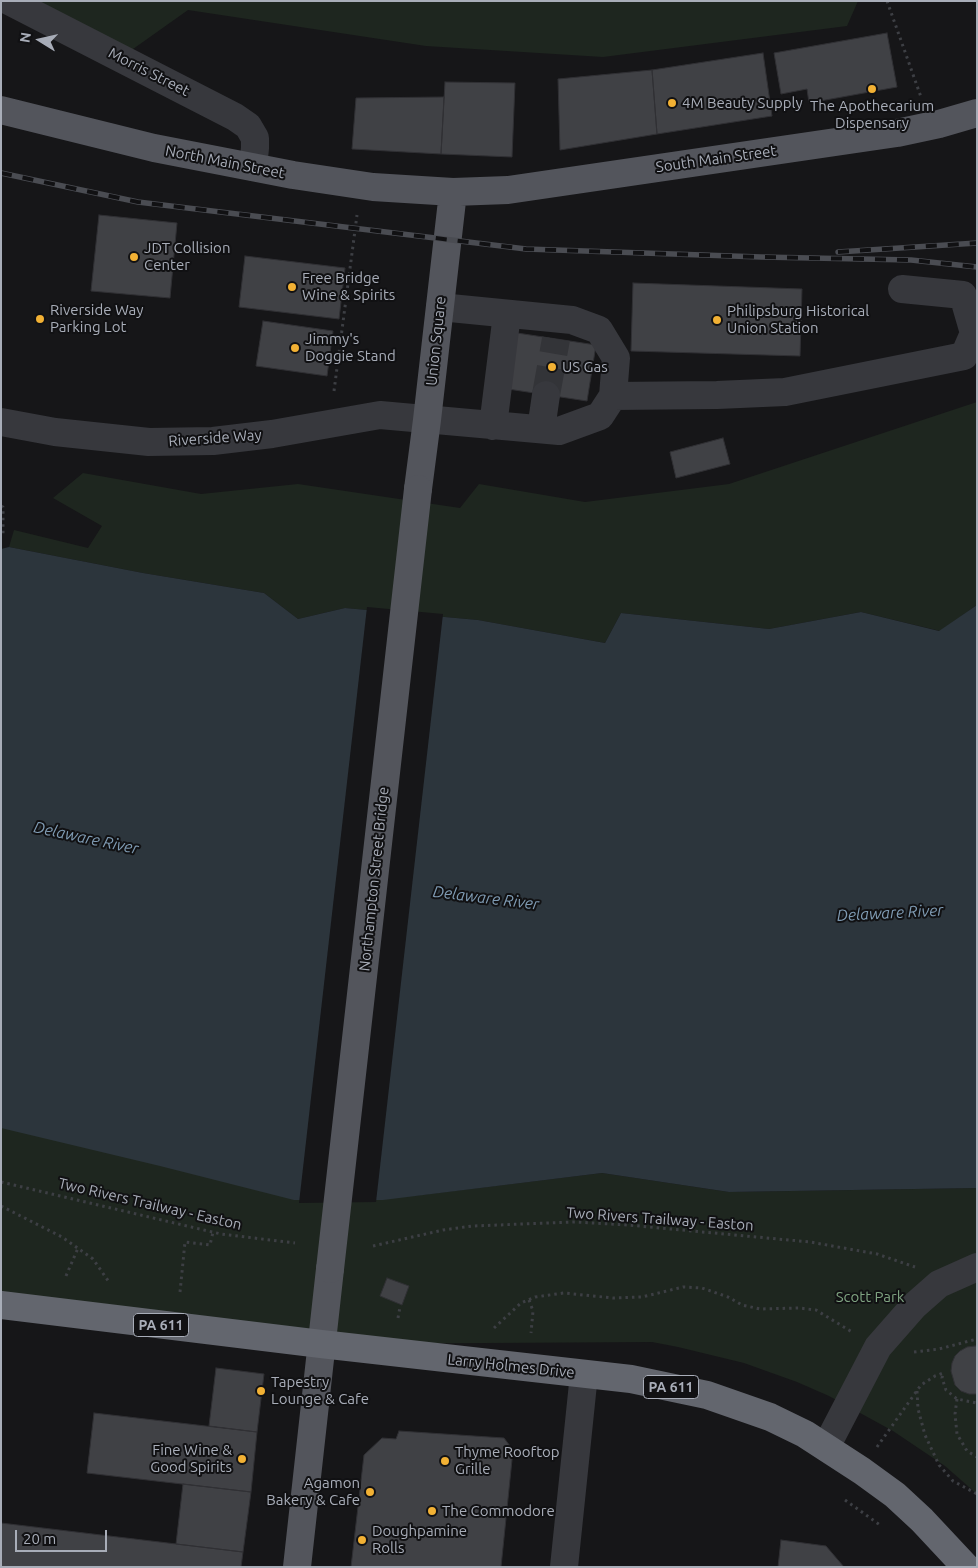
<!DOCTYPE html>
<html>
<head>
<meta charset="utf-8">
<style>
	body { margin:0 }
	#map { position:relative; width:978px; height:1568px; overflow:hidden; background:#161618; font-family:Ubuntu,sans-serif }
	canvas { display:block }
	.frame { position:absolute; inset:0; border:2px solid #a8adb8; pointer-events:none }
	.north { position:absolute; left:15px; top:15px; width:50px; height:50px; -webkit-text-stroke:4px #111113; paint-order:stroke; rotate:280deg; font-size:14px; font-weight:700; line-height:20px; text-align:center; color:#a8adb8 }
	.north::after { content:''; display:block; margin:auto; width:18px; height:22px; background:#a8adb8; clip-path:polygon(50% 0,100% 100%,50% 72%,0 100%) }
	.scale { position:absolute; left:15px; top:1530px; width:92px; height:22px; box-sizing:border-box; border:2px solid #a8adb8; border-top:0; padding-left:6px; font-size:15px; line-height:18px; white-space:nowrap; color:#a8adb8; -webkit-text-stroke:4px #111113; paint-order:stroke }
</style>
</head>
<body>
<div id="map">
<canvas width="978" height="1568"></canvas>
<div class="frame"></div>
<div class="north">N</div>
<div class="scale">20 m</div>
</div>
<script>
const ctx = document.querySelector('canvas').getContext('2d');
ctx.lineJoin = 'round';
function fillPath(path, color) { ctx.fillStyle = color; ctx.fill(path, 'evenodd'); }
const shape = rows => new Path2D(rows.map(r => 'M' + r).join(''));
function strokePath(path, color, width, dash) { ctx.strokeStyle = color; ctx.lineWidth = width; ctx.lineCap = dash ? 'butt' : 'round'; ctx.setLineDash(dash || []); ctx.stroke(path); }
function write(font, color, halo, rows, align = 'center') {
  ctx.font = font + ' Ubuntu,sans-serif'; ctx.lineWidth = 4; ctx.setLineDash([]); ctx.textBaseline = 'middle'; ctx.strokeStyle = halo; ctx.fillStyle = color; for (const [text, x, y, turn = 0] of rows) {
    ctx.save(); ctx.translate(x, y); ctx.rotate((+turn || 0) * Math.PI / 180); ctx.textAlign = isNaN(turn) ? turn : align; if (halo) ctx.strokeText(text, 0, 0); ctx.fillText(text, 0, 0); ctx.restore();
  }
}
fillPath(shape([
	[26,1,858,1,847,26,603,57,426,46,188,10,126,54],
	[977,402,977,605,940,631,861,612,769,629,621,613,605,643,478,620,345,608,298,619,264,593,143,573,9,547,14,530,88,548,102,526,53,498,83,473,201,494,298,484,460,508,479,484,585,502,729,484],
	[1,1099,413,1196,602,1173,729,1192,977,1188,977,1494,945,1466,893,1431,829,1396,797,1382,744,1363,678,1347,652,1342,321,1344,1,1305]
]), '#1e261f');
fillPath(shape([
	[9,547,143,573,264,593,298,619,345,608,478,620,605,643,621,613,769,629,861,612,939,631,977,605,977,1188,729,1192,602,1173,383,1200,294,1200,160,1166,1,1128,1,549]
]), '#2c353c');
fillPath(shape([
	[367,607,443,614,376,1202,299,1203]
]), '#161618');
const building = shape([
	[887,33,897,87,809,103,807,89,781,94,774,53,887,33],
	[763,53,772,116,657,134,652,70,763,53],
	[652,70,657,134,560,150,558,79,652,70],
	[445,82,515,83,512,157,441,154,445,82],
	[444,97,441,154,352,149,356,98,444,97],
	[99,215,177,223,170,298,91,291,99,215],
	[245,256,345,268,339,319,239,307,245,256],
	[633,283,802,289,800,356,631,351,633,283],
	[263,321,333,331,327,376,256,366,263,321],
	[517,333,596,345,587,401,508,389,517,333],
	[723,438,730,464,676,478,670,452,723,438],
	[387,1278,409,1286,402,1305,380,1296,387,1278],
	[975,1346,977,1346,977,1394,969,1394,961,1391,955,1385,951,1371,952,1363,955,1356,960,1351,967,1347,975,1346],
	[216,1368,264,1374,257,1432,209,1426,216,1368],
	[94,1413,257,1432,251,1492,87,1473,94,1413],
	[399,1431,504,1438,513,1450,501,1567,351,1567,364,1455,382,1438,396,1439,399,1431],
	[183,1484,251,1492,243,1552,176,1544,183,1484],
	[1,1523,243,1552,241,1567,1,1567,1,1523],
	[781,1540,826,1546,844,1567,778,1567,781,1540]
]);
fillPath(building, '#404145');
strokePath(building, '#303034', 1);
strokePath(shape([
	[546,395,556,339]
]), '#333438', 28, [28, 14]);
strokePath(shape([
	[887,1,921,97],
	[334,391,357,215],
	[1,506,3,507,3,537],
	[1,1182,221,1234,295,1243],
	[1,1206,62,1237,93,1259,109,1282],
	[373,1246,443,1230,472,1226,575,1222,628,1225,810,1242,877,1254,915,1267],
	[66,1276,78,1248],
	[180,1292,185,1242,210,1245,213,1232],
	[529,1300,533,1311,531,1333],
	[398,1318,400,1307],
	[494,1328,521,1303,535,1297,564,1293,613,1298,642,1297,683,1287,702,1288,728,1297,742,1305,760,1309,799,1308,816,1310,852,1332],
	[914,1352,939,1349,977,1339],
	[917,1391,918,1409,925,1435,939,1465,953,1481,977,1494],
	[957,1399,955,1414,957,1434,967,1451,977,1457],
	[877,1447,921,1385,935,1376,943,1373,942,1378,946,1390,957,1399,977,1403],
	[845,1500,880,1525]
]), '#3d3f44', 3, [2.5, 4]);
strokePath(shape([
	[9,1,235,117,248,126,255,138,255,148,253,167],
	[613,396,717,395,785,392,964,356,974,333,963,295,902,289],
	[1,422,55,432,149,442,213,441,272,434,380,415,559,431,600,416,613,396,616,358,599,330,572,320,440,307],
	[493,426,507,314],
	[541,429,546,395],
	[826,1447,878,1347,914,1306,939,1284,977,1267],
	[564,1567,584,1374]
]), '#37383d', 28);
strokePath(shape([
	[1,110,154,148,293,175,373,187,453,192,508,190,897,133,939,124,977,113],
	[418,489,427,420,453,192],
	[297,1567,330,1269]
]), '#53555c', 28);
strokePath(shape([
	[1,1305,321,1344,631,1379,707,1395,770,1417,805,1434,862,1471,895,1495,922,1520,966,1567]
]), '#63666e', 28);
const rail = shape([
	[1,173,138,202,526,249,761,257,911,260,977,267],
	[838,252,977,243]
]);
strokePath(rail, '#4a4c52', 5.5);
strokePath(rail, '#111113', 4, [11]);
strokePath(shape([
	[330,1269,418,489]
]), '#53555c', 28);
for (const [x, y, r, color] of [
	[872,89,5,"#f2b134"],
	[672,103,5,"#f2b134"],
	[134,257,5,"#f2b134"],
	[292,287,5,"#f2b134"],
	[40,319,5,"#f2b134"],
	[717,320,5,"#f2b134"],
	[295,348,5,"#f2b134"],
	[552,367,5,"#f2b134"],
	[261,1391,5,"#f2b134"],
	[242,1459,5,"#f2b134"],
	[445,1461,5,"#f2b134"],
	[370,1492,5,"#f2b134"],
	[432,1511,5,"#f2b134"],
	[362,1540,5,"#f2b134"]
]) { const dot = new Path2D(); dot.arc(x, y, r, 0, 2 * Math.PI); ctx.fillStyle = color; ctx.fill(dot); strokePath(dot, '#111113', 2); }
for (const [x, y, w] of [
	[161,1325,55],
	[671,1387,55]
]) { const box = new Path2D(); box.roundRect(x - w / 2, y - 11.5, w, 23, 4); ctx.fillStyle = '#111113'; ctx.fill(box); strokePath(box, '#a8adb8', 1); }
write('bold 14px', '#a8adb8', null, [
	["PA 611",161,1325],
	["PA 611",671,1387]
]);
write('15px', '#a8adb8', '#111113', [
	["Morris Street",149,72,27],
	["South Main Street",716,159,-8],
	["North Main Street",225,162,11],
	["Union Square",436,341,-84],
	["Riverside Way",215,438,-4],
	["Northampton Street Bridge",374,879,-84],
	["Two Rivers Trailway - Easton",150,1204,13],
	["Two Rivers Trailway - Easton",660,1219,4],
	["Larry Holmes Drive",511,1366,6]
]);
write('15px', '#a8adb8', '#111113', [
	["4M Beauty Supply",682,103],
	["The Apothecarium",872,106,"center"],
	["Dispensary",872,123,"center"],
	["JDT Collision",144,248],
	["Center",144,265],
	["Free Bridge",302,278],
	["Wine & Spirits",302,295],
	["Riverside Way",50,310],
	["Parking Lot",50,327],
	["Philipsburg Historical",727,311],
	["Union Station",727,328],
	["Jimmy's",305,339],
	["Doggie Stand",305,356],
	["US Gas",562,367],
	["Tapestry",271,1382],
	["Lounge & Cafe",271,1399],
	["Fine Wine &",232,1450,"right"],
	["Good Spirits",232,1467,"right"],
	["Thyme Rooftop",455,1452],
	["Grille",455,1469],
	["Agamon",360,1483,"right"],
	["Bakery & Cafe",360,1500,"right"],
	["The Commodore",442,1511],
	["Doughpamine",372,1531],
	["Rolls",372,1548]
], 'left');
write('15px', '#7fa381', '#111113', [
	["Scott Park",870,1297]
]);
write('italic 16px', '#7f9bb3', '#111113', [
	["Delaware River",86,838,12],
	["Delaware River",486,898,7],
	["Delaware River",890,913,-3]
]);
</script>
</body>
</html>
